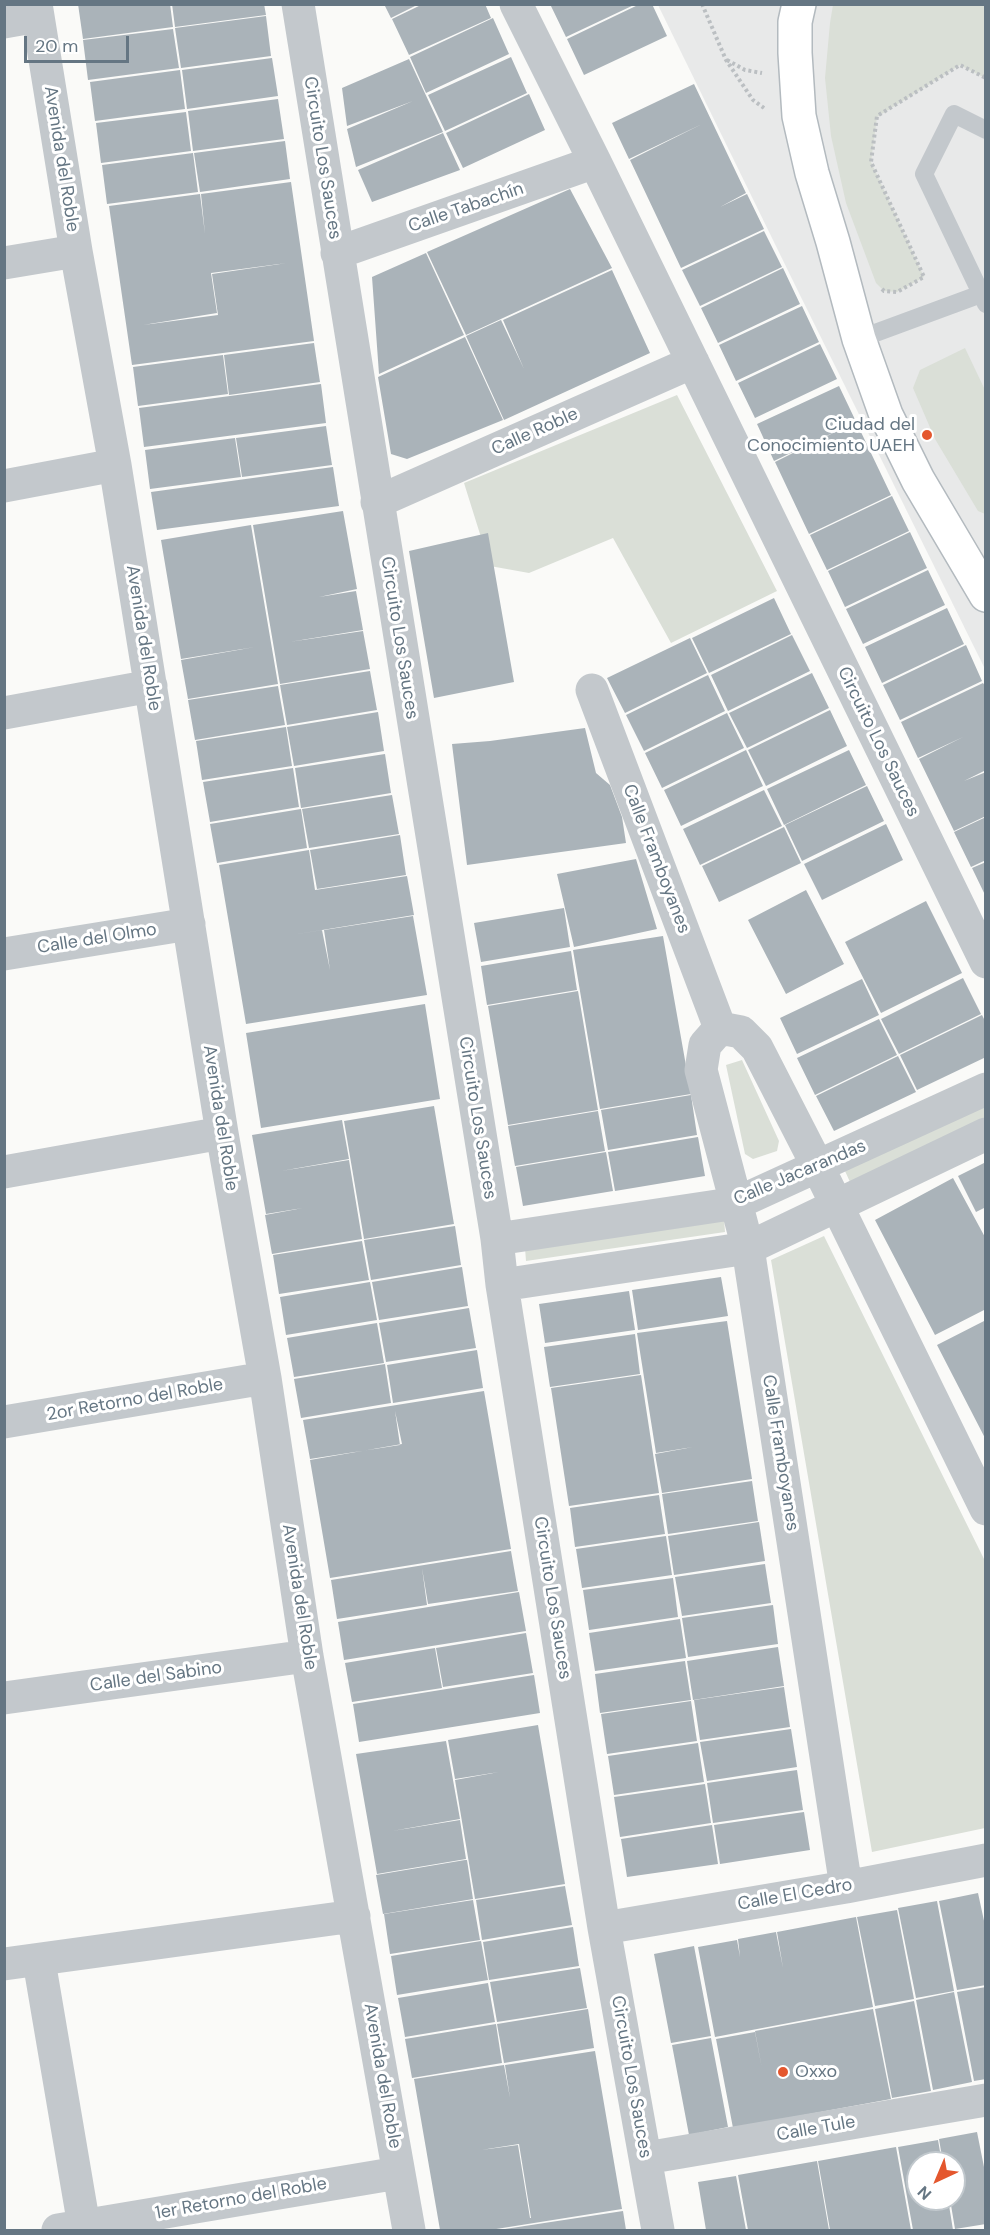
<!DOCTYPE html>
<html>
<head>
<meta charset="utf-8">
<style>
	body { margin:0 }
	#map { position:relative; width:990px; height:2235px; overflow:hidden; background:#fafaf8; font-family:"DM Sans",sans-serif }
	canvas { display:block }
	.frame { position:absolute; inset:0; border:6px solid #657683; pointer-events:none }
	.north { position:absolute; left:906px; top:2151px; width:60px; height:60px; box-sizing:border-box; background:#fff; border:2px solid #c1c8cd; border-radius:50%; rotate:224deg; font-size:16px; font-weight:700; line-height:24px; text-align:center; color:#657683 }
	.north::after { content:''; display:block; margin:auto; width:21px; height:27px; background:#e4572e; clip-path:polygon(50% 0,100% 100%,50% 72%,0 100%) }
	.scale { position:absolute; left:24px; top:36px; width:105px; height:27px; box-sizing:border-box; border:3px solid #657683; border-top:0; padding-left:8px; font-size:18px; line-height:21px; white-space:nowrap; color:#657683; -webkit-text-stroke:4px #fff; paint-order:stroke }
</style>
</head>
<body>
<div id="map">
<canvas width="990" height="2235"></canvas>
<div class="frame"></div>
<div class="north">N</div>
<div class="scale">20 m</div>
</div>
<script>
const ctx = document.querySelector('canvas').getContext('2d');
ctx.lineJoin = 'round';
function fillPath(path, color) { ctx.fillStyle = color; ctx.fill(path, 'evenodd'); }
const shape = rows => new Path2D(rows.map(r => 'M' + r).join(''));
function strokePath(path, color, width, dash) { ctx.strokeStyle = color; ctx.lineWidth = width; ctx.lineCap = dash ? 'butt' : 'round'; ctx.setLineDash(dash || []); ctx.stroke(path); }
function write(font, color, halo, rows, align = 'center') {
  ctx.font = font + ' "DM Sans",sans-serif'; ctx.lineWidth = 6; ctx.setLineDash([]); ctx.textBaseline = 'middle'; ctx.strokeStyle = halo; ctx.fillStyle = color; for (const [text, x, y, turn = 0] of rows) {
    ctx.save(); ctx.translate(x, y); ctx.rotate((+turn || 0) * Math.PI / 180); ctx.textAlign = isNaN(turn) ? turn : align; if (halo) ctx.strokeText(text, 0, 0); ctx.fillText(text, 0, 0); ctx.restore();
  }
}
fillPath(shape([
	[658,5,985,5,985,669,796,287]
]), '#e8e9e9');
fillPath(shape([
	[833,5,985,5,985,78,960,65,877,117,871,162,924,277,897,292,884,291,876,283,846,203,831,136,825,78,830,23],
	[965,348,985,390,985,514,978,511,935,439,913,388,920,370],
	[677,395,777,591,671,643,613,538,529,573,490,566,464,483],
	[742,1060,779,1141,777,1151,753,1159,745,1154,726,1065],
	[985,1105,985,1119,850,1182,845,1171],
	[724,1219,725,1232,526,1261,525,1248],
	[824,1236,985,1561,985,1828,872,1852,771,1260]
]), '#dadfd7');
fillPath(shape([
	[78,4,170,4,173,27,83,39],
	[172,4,264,4,266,15,175,27],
	[384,4,419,4,391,18],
	[423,4,485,4,491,18,409,55,392,19],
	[550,4,636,4,566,37],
	[640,4,652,4,667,36,584,75,567,39],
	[266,16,271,56,181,68,175,28],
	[493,18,509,54,426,93,410,57],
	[173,29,179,68,88,80,83,40],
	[511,57,527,93,445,131,428,95],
	[272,58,278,96,187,109,182,70],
	[409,59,443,132,356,167,347,129,413,101,347,126,342,88],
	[180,70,185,109,95,121,90,82],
	[694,84,746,193,720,207,747,194,764,229,681,268,630,160,702,124,629,159,612,123],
	[529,94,545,130,463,168,446,133],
	[278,99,284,139,193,151,188,111],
	[186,112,191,151,101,163,96,123],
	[443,133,460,170,372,202,358,170],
	[285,141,290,179,200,192,194,153],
	[193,153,198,192,107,204,102,165],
	[291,182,314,341,132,365,109,206,200,194,205,234,201,194],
	[287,263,212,274,218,315,143,325,217,313,211,273],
	[570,189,612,268,466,335,427,252],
	[764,231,782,267,700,306,682,270],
	[426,253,464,335,379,374,372,277],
	[783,268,800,304,718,343,701,308],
	[612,270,650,353,504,420,466,336,501,320,524,369,503,320],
	[802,306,819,342,736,381,719,345],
	[465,337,503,420,407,459,391,454,378,377],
	[314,343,320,382,229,395,224,355],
	[820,344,837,379,755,418,738,383],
	[223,355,228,394,138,406,133,367],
	[321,384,326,423,144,447,139,408],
	[839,386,891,495,809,534,775,462,847,426,774,461,757,424],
	[326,426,332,465,242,477,236,438],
	[235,438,241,477,150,489,145,450],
	[333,467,339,506,157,530,151,492],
	[892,496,909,531,827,570,810,535],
	[343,511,357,589,319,597,356,591,363,630,289,642,363,631,370,669,280,684,253,525],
	[251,525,278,684,188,699,181,660,255,647,181,659,161,540],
	[910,532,927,568,845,607,828,571],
	[488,533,514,682,434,698,409,551],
	[928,570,945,605,863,644,846,609],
	[774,598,791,634,709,673,692,638],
	[947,608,964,644,882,683,865,647],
	[792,635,810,671,728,711,711,675],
	[690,638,707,673,625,713,607,678],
	[966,645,982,681,900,720,883,685],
	[370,671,377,710,287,725,280,685],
	[812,673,829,708,747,748,729,713],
	[708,675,725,711,644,751,626,715],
	[983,683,986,687,986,770,964,781,986,772,986,816,954,831,919,759,963,737,918,758,901,722],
	[278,686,285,725,195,740,188,700],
	[830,710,847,746,766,786,748,750],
	[378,712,384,751,294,766,287,727],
	[727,713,744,748,662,788,645,753],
	[286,727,292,766,202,780,196,741],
	[585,728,596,773,610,785,622,817,626,843,467,865,452,744,490,741],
	[746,750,763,786,681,826,664,790],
	[849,750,866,785,784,825,767,789],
	[385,754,391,793,301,808,295,768],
	[293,768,299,807,210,822,203,782],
	[867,786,884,821,802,861,785,825],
	[764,790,782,826,700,865,683,829],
	[392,795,399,834,309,848,302,809],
	[301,809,307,848,217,863,210,824],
	[986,817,986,860,971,867,954,832],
	[886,824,903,860,822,900,804,864],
	[784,827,801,863,719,902,702,866],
	[400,835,406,875,317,889,310,850],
	[309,850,315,890,407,876,414,915,255,941,322,930,330,970,324,930,413,916,427,995,246,1024,219,865],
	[636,859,657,929,574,947,557,874],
	[986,862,986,897,972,868],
	[806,890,844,964,786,994,748,920],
	[926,901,962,973,881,1013,845,942],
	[564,908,570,947,481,962,474,923],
	[663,936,691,1094,600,1109,573,950],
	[571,951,577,990,487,1005,481,966],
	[963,978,981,1014,899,1054,881,1019],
	[862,979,879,1015,797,1054,780,1018],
	[578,991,598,1110,508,1125,488,1006],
	[425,1004,440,1099,261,1128,246,1033],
	[982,1015,986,1023,986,1057,917,1090,900,1055],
	[879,1019,897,1055,815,1095,797,1058],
	[898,1056,916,1092,834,1131,816,1096],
	[691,1095,697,1135,608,1150,601,1110],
	[434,1106,454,1224,364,1239,344,1121],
	[598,1111,605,1151,515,1166,508,1126],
	[342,1120,349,1159,281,1171,349,1160,362,1239,272,1254,265,1215,303,1208,266,1214,252,1135],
	[698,1137,705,1176,615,1191,608,1152],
	[606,1152,613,1191,523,1206,516,1167],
	[986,1162,986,1207,976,1212,958,1176],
	[953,1178,986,1239,986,1309,935,1335,875,1220],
	[455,1226,461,1265,371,1280,364,1240],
	[362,1241,369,1280,279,1294,273,1255],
	[462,1267,468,1306,379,1320,372,1282],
	[721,1277,728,1316,638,1330,632,1290],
	[370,1282,377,1320,286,1335,280,1297],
	[629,1291,635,1330,545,1343,539,1304],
	[469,1308,476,1348,386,1362,379,1323],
	[986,1320,986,1440,937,1345],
	[727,1321,752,1479,662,1493,655,1454,693,1447,656,1453,637,1333],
	[377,1323,384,1363,294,1377,287,1338],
	[635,1334,640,1374,550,1387,544,1347],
	[477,1350,483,1388,393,1403,387,1365],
	[385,1364,391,1403,301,1418,294,1379],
	[641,1375,659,1493,569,1506,551,1388],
	[484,1391,511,1549,330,1578,310,1460,402,1444,395,1411,400,1445,310,1459,303,1420],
	[752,1481,758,1521,668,1534,662,1494],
	[659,1495,665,1534,575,1547,570,1508],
	[759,1522,765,1561,674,1575,668,1536],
	[666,1536,672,1575,582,1588,576,1549],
	[511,1551,518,1591,428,1604,422,1568,427,1605,337,1619,331,1580],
	[765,1564,771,1603,682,1616,675,1577],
	[673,1578,678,1617,589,1630,583,1590],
	[519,1592,526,1631,344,1660,338,1622],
	[773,1605,778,1644,688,1657,682,1618],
	[680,1619,686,1658,595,1671,589,1633],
	[526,1633,533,1673,443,1687,436,1648],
	[778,1647,784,1686,693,1700,687,1661],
	[435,1648,442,1688,352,1702,345,1663],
	[685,1661,691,1700,600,1713,595,1674],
	[534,1675,540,1713,359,1742,353,1704],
	[784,1687,790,1727,700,1740,694,1700],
	[691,1701,697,1741,607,1754,601,1714],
	[538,1725,565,1884,475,1899,455,1780,499,1772,455,1779,448,1740],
	[791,1729,797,1767,707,1781,700,1742],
	[446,1741,460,1819,392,1831,460,1820,466,1859,377,1874,356,1754],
	[698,1743,704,1782,614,1795,608,1756],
	[797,1770,803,1810,713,1823,707,1783],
	[705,1784,711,1823,620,1837,614,1797],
	[804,1812,810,1850,720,1864,714,1825],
	[712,1825,718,1864,627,1877,621,1839],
	[465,1860,467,1860,473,1899,383,1914,376,1875],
	[565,1886,572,1925,482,1940,476,1900],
	[978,1893,986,1930,986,1985,957,1990,939,1901],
	[473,1900,480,1940,390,1954,384,1914],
	[937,1901,954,1991,916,1998,898,1908],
	[897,1910,914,1999,875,2006,857,1917],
	[856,1917,873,2007,715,2037,698,1947,737,1940,740,1957,738,1939,776,1932,783,1968,777,1932],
	[573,1927,579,1966,489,1980,483,1942],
	[481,1941,488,1980,397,1995,391,1956],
	[694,1946,711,2036,671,2043,654,1954],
	[580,1968,587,2008,497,2022,490,1982],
	[488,1983,495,2022,405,2037,398,1998],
	[986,1987,986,2079,974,2081,957,1992],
	[954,1992,972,2082,933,2090,916,2000],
	[914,2001,931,2091,892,2098,875,2009],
	[588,2009,594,2048,504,2063,497,2024],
	[873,2009,891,2099,733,2128,716,2039,755,2032,762,2069,755,2031],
	[496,2024,502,2063,412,2078,405,2039],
	[711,2038,728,2127,689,2135,672,2045],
	[595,2051,622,2209,490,2230,440,2230,414,2079,504,2065,510,2098,505,2065],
	[519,2144,531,2218,530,2218,518,2145,481,2150],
	[977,2132,986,2177,986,2224,955,2229,950,2199,954,2199,954,2163,943,2163,939,2139],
	[938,2140,942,2163,918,2163,918,2199,948,2199,953,2230,913,2230,898,2147],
	[896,2147,911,2230,830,2230,818,2161],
	[817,2161,829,2230,748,2230,738,2175],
	[736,2176,746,2230,706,2230,698,2182],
	[623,2211,626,2230,505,2230,505,2229]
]), '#aab3b9');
const secondary = shape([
	[799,4,795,22,795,53,799,116,812,173,833,242,859,339,886,415,918,480,986,595]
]);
strokePath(secondary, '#b3babf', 36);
strokePath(shape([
	[702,4,726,60,753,100,764,108],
	[727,60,745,70,762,73],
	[882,289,884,291,897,292,924,277,871,162,877,116,960,65,986,78]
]), '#bbbfc2', 4, [3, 3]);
strokePath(shape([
	[986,130,954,114,924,174,986,304],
	[859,339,981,294]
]), '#c3c8cc', 18);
strokePath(shape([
	[36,4,76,251,115,465,222,1133,265,1378,307,1656,409,2230],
	[298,4,497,1239,502,1285,604,1928,658,2230],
	[516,4,595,162,986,962],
	[4,22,38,16],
	[337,253,595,162],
	[4,263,76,251],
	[4,486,115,465],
	[377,502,693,362],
	[592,690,720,1028],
	[4,713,151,686],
	[4,954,189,924],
	[720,1028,705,1045,701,1070,748,1248,846,1887],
	[720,1028,741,1032,757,1048,818,1167,986,1509],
	[4,1172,222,1133],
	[497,1239,737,1203,986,1089],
	[502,1285,748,1248,986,1134],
	[4,1422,265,1378],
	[4,1698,307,1656],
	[604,1928,846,1887,986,1860],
	[39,1961,84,2226],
	[4,1964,354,1916],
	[646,2158,986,2100],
	[58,2230,398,2173]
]), '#c3c8cc', 33);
strokePath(secondary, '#fff', 33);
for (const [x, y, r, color] of [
	[927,435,6,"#e4572e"],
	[783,2072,6,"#e4572e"]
]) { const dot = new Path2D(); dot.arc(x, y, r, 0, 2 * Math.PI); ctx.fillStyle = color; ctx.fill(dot); strokePath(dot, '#fff', 2); }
write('18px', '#657683', '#fff', [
	["Circuito Los Sauces",322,158,81],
	["Avenida del Roble",61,159,81],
	["Calle Tabachín",466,208,-19],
	["Calle Roble",535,432,-24],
	["Avenida del Roble",143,638,81],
	["Circuito Los Sauces",399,638,81],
	["Circuito Los Sauces",878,742,64],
	["Calle Framboyanes",656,859,69],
	["Calle del Olmo",97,939,-9],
	["Avenida del Roble",220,1118,81],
	["Circuito Los Sauces",477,1118,81],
	["Calle Jacarandas",800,1173,-23],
	["2or Retorno del Roble",135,1400,-10],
	["Calle Framboyanes",780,1453,81],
	["Avenida del Roble",299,1597,81],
	["Circuito Los Sauces",552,1598,81],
	["Calle del Sabino",156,1677,-8],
	["Calle El Cedro",795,1895,-10],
	["Avenida del Roble",382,2076,80],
	["Circuito Los Sauces",631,2077,80],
	["Calle Tule",816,2129,-10],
	["1er Retorno del Roble",241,2199,-10]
]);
write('18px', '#657683', '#fff', [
	["Ciudad del",915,425],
	["Conocimiento UAEH",915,446],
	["Oxxo",795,2072,"left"]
], 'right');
</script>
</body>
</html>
